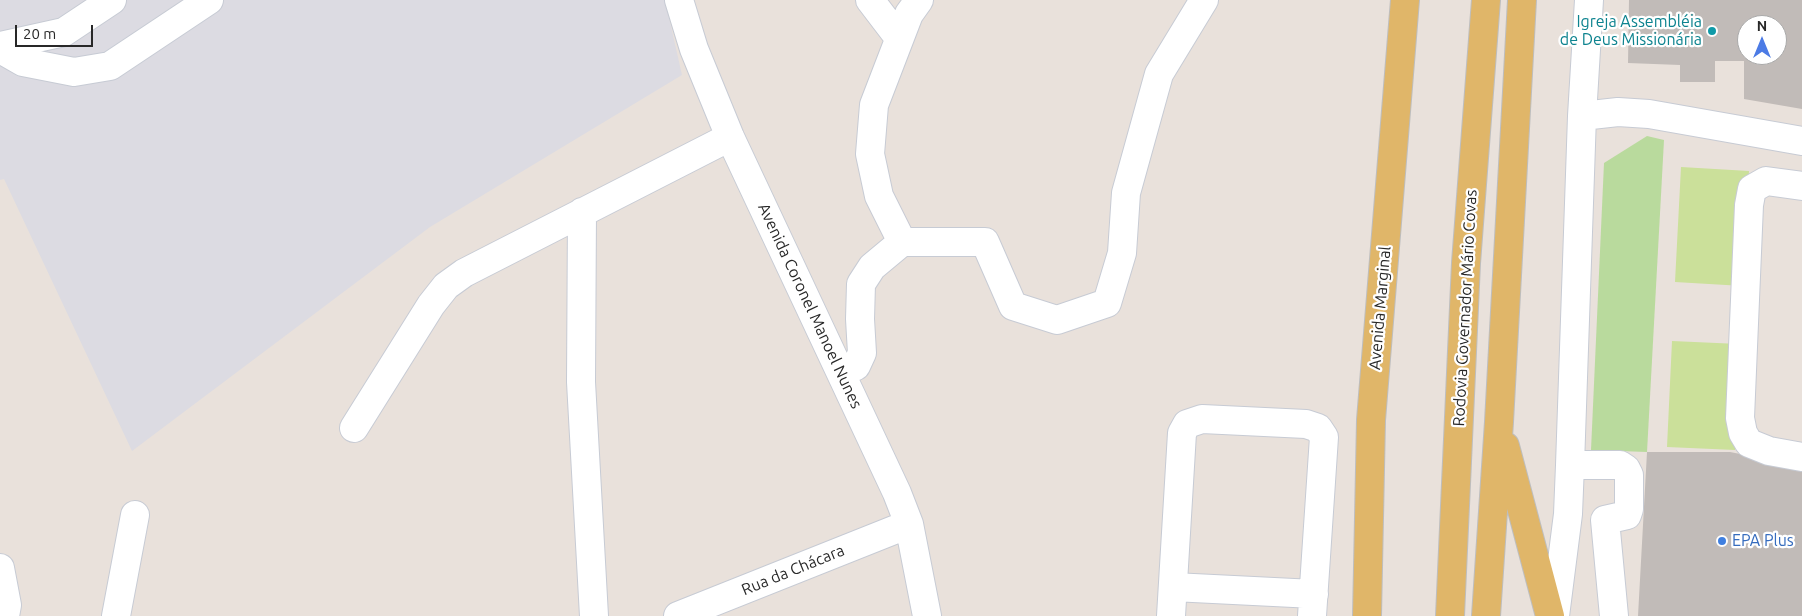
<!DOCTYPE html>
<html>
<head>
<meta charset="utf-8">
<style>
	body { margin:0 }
	#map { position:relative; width:1802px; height:616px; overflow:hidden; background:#e9e1db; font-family:Ubuntu,sans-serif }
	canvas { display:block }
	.north { position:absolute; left:1737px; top:15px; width:50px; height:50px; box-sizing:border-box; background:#fff; border:1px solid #a9a9a9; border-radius:50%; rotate:0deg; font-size:14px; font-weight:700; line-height:20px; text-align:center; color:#282828 }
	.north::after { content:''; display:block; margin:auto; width:18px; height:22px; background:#4c7be5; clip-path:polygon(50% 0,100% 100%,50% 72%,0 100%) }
	.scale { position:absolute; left:15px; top:25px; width:78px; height:22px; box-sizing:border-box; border:2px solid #282828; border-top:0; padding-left:6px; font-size:15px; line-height:18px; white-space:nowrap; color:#282828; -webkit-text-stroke:4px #fff; paint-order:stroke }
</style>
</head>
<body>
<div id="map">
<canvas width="1802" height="616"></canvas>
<div class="north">N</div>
<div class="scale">20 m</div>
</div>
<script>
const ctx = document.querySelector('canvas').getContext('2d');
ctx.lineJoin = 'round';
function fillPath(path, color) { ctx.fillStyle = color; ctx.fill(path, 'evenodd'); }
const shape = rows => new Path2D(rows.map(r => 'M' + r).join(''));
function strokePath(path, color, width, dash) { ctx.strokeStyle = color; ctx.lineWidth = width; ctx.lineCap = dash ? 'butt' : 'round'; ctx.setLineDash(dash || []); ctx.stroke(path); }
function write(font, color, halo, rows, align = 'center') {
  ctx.font = font + ' Ubuntu,sans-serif'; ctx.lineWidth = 4.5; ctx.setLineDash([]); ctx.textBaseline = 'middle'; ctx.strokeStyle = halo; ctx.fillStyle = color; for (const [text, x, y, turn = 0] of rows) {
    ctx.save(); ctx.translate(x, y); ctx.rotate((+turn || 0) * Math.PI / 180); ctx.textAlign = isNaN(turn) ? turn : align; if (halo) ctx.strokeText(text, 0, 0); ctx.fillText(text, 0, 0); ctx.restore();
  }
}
fillPath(shape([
	[0,0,665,0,682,75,430,227,132,451,4,179,0,180]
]), '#dcdbe2');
fillPath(shape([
	[1647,136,1664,140,1647,452,1591,450,1604,163]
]), '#b9da9d');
fillPath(shape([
	[1681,167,1749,171,1743,286,1675,282],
	[1672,341,1739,344,1735,450,1667,447]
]), '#cbe09a');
fillPath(shape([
	[1629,0,1802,0,1802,109,1744,99,1744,61,1715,61,1715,82,1680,82,1680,65,1628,63],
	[1747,25,1777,25,1777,55,1747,55],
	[1647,452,1730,452,1802,466,1802,616,1638,616]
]), '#c1bbb8');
const minor = shape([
	[679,0,694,49,730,137,897,493,909,524,927,616],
	[870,0,899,38],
	[919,0,909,14,874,105,870,154,879,196,902,242,985,242,1013,306,1057,320,1107,303,1122,253,1126,193,1159,74,1204,0],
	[0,46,64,32,112,0],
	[0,49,23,62,74,72,110,66,209,0],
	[1582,116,1618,112,1649,114,1802,141],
	[1802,186,1766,181,1752,189,1749,205,1740,418,1743,433,1749,443,1769,451,1802,457],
	[582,212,581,382,594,616],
	[841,373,856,366,862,353,860,319,861,284,872,267,902,242],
	[354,428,431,305,446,286,464,273,730,137],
	[1570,465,1620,465,1626,469,1629,475,1629,509,1627,515,1605,520,1614,616],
	[0,568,7,605,5,616],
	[1173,587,1314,594],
	[116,616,135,515],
	[678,616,909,524],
	[1171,616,1182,433,1187,424,1202,419,1306,424,1318,428,1324,437,1312,616],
	[1555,616,1568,514,1570,465,1582,116,1589,0]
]);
const major = shape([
	[1505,446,1550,616],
	[1367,616,1371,420,1405,0],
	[1450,616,1466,263,1486,0],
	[1486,616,1499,422,1522,0]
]);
strokePath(minor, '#c7cbd4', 30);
strokePath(major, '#bebebe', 30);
strokePath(minor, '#fff', 28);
strokePath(major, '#e0b669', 28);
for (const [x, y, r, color] of [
	[1712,31,5,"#0f9aa8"],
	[1722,541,5,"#3f7fe0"]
]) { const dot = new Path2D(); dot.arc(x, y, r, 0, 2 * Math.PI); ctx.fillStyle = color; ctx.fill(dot); strokePath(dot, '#fff', 2); }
write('16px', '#0d838f', '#fff', [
	["Igreja Assembléia",1702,22],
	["de Deus Missionária",1702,40]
], 'right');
write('16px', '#282828', '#fff', [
	["Avenida Coronel Manoel Nunes",810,306,65],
	["Avenida Marginal",1380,308,-85],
	["Rodovia Governador Mário Covas",1465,308,-87],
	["Rua da Chácara",793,570,-22]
]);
write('16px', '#366cbe', '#fff', [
	["EPA Plus",1732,541]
], 'left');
</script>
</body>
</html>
